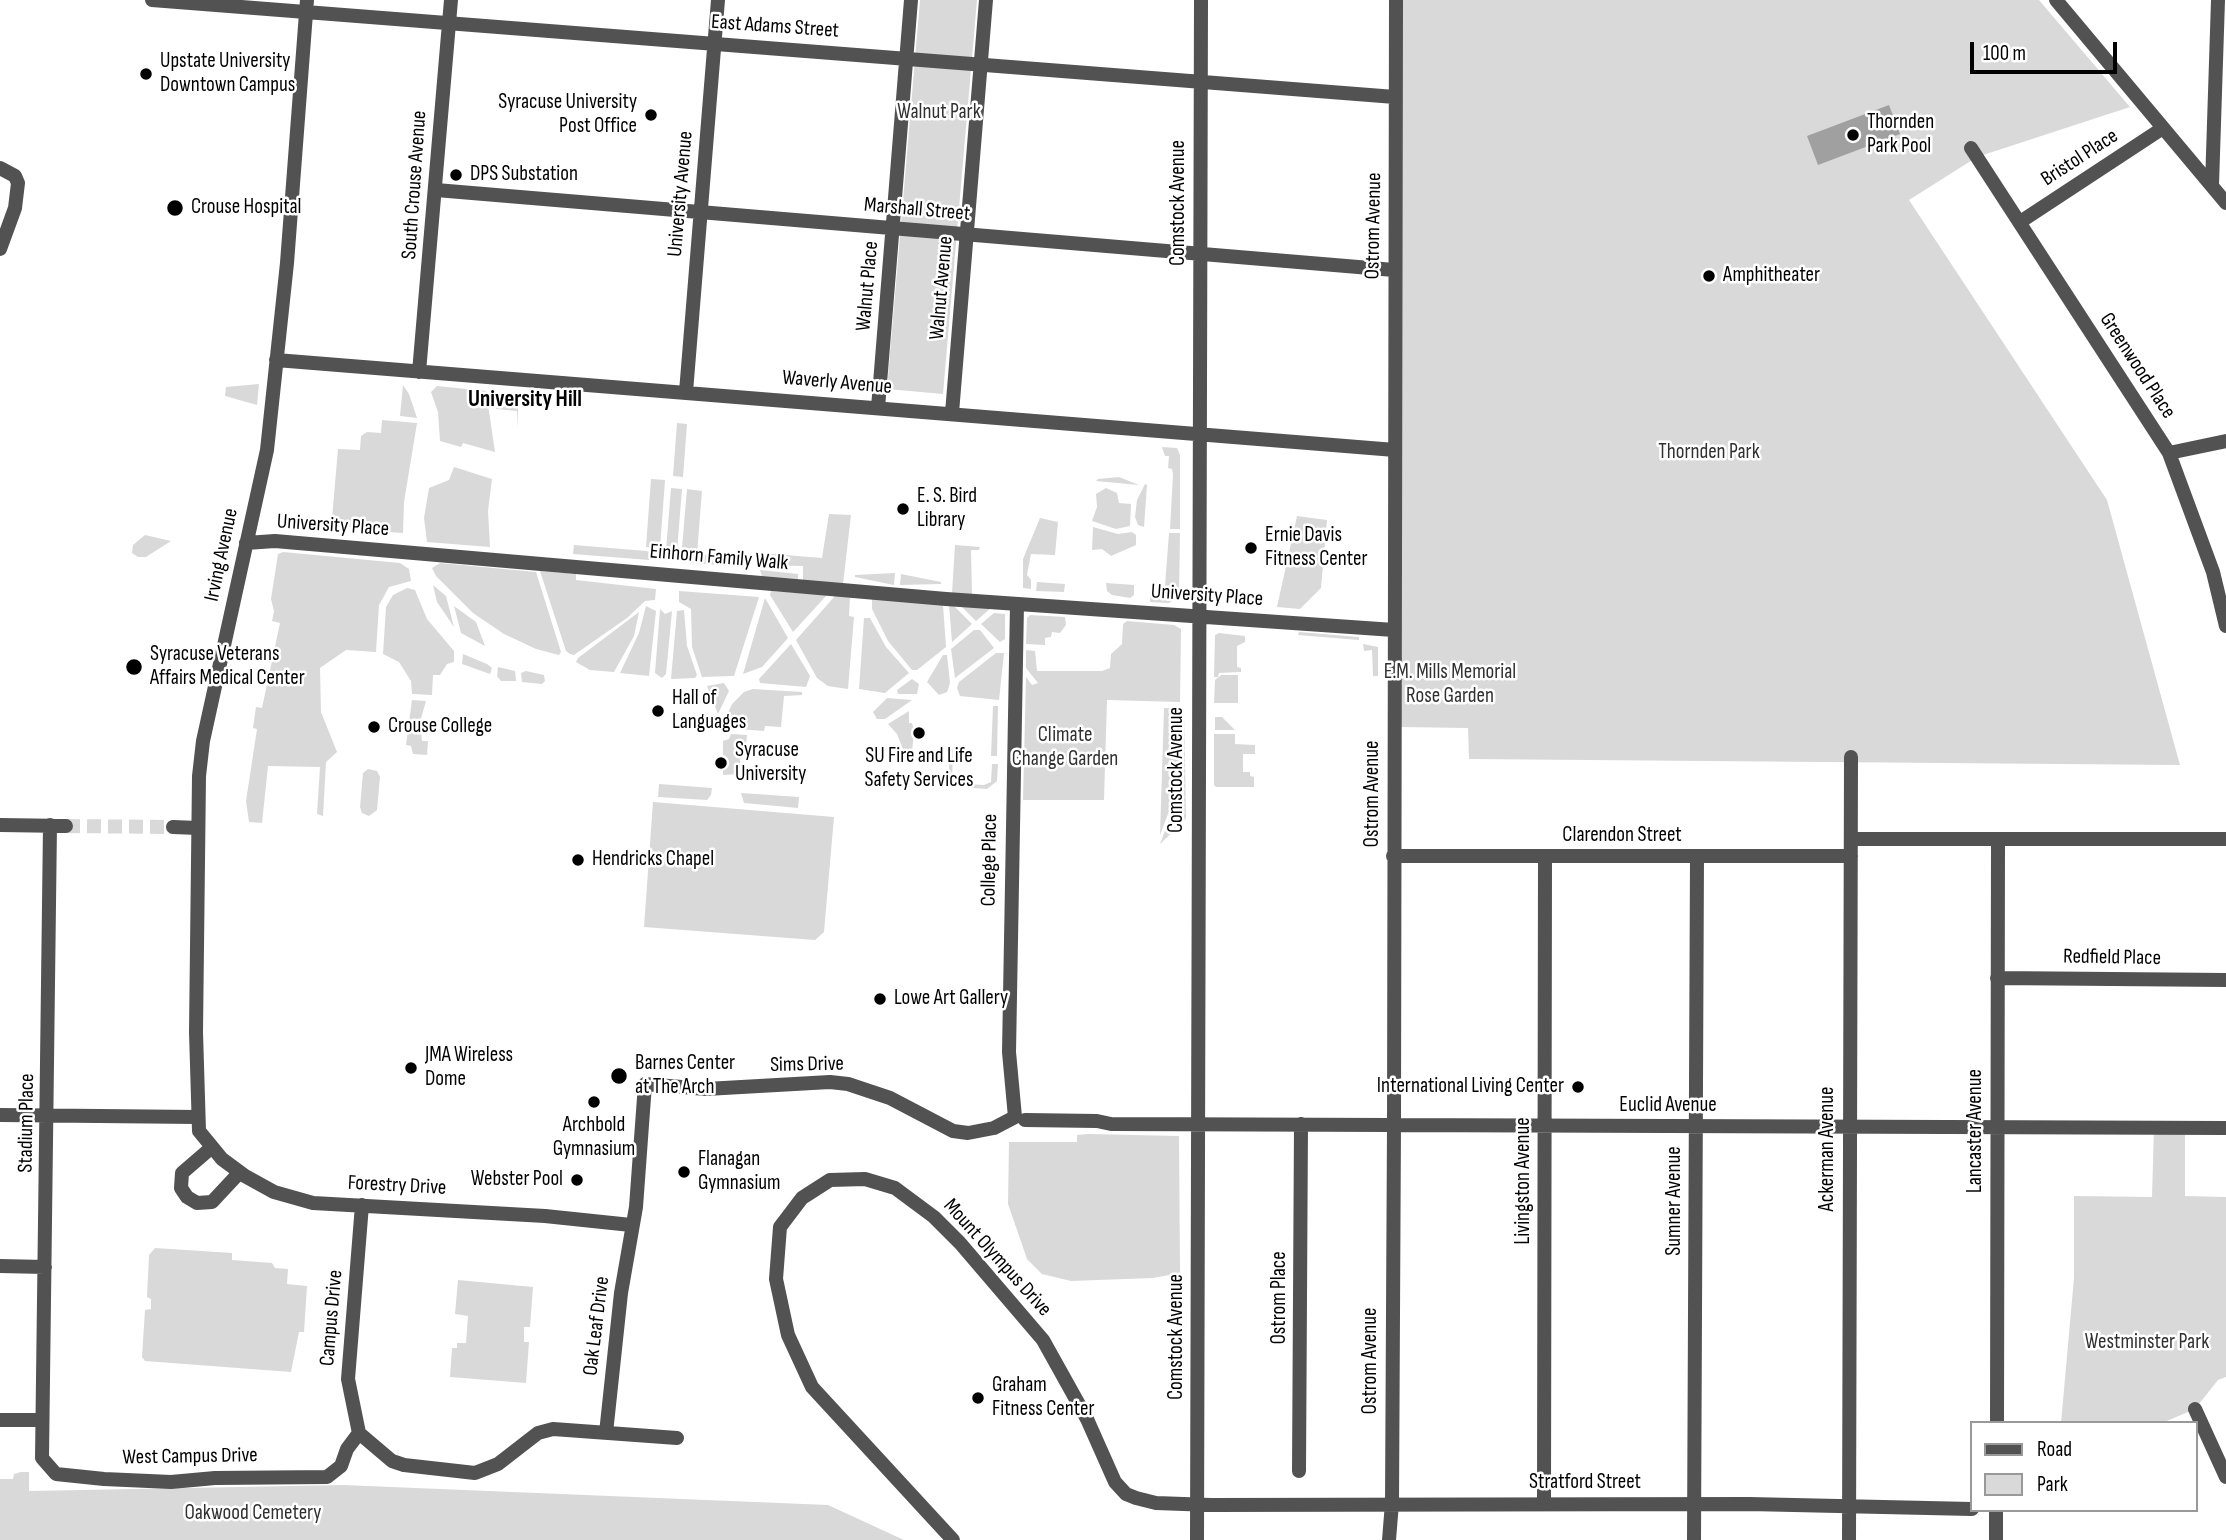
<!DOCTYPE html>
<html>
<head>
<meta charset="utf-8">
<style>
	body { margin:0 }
	#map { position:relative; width:2226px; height:1540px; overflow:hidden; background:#fff; font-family:"Sofia Sans Condensed",sans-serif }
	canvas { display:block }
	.legend { position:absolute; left:1970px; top:1421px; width:228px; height:91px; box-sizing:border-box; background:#fff; border:2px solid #999; margin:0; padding:9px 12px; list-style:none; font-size:21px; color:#000 }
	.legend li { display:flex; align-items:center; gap:14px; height:35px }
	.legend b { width:35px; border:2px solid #999 }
	.scale { position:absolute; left:1970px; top:42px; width:147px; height:32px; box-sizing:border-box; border:4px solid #000; border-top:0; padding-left:9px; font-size:21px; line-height:24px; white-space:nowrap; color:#000; -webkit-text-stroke:5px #fff; paint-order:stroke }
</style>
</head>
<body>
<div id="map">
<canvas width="2226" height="1540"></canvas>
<ul class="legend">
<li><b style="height:9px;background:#525252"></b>Road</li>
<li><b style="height:19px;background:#d9d9d9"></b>Park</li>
</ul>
<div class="scale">100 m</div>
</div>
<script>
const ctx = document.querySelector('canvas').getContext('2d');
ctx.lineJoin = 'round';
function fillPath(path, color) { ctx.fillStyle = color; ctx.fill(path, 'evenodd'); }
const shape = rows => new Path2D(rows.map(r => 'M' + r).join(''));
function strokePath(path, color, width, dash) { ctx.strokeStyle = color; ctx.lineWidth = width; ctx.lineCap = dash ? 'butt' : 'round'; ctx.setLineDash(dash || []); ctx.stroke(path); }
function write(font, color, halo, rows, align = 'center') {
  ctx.font = font + ' "Sofia Sans Condensed",sans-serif'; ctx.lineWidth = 5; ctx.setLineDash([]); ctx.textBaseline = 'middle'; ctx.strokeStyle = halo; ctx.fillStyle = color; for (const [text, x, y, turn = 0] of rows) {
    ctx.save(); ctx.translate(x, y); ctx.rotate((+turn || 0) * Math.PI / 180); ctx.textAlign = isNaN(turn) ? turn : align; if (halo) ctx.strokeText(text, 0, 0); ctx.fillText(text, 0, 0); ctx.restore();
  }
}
fillPath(shape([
	[920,0,977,0,943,394,887,389],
	[1402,0,2039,0,2130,107,1977,157,1909,200,2107,500,2180,765,1469,759,1468,728,1401,727],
	[259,384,257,405,225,396,226,387],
	[403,385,409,394,417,418,400,416],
	[437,386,486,391,495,452,463,443,461,447,440,441,438,412,431,392],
	[494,393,518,394,518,428,517,411,496,409],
	[382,420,417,423,404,502,403,533,361,530,344,525,337,531,331,530,338,449,360,450,361,436,367,432,381,433],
	[677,423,687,424,683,477,673,476],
	[1162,447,1177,448,1180,455,1180,529,1170,529,1173,475,1172,469,1168,468,1169,456,1165,456],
	[454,467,492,479,488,511,490,547,427,542,424,518,429,488,449,480],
	[1119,477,1139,485,1096,481,1098,479],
	[651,479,665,480,660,548,646,547],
	[1145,484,1147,485,1144,527,1138,525,1135,517,1137,500],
	[671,488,682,489,677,551,666,550],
	[1106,488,1117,493,1119,503,1131,504,1130,526,1116,529,1092,521,1097,507,1096,494],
	[687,489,702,491,697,554,735,557,736,553,743,554,742,567,692,563,688,552,682,548],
	[829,514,851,515,843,584,803,580,803,566,760,565,761,553,822,558],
	[1297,516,1327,520,1321,588,1300,609,1277,607],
	[1040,518,1058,522,1055,555,1031,554,1027,575,1031,580,1031,589,1023,588,1023,559],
	[1093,527,1118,534,1132,532,1136,535,1136,545,1111,556,1102,549,1092,550],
	[1169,533,1180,533,1179,597,1169,603,1150,602,1151,585,1165,586],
	[145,535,171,541,146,557,138,557,132,553,133,545],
	[574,545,646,551,650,552,649,560,573,554],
	[955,545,980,547,979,550,971,550,972,595,952,593],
	[283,552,400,563,409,569,411,581,389,587,379,605,376,652,346,650,320,668,321,712,337,752,326,762,323,816,317,814,320,767,268,766,262,823,249,822,246,801,257,729,253,728,256,707,262,708,280,623,272,621,274,611,271,599,278,554],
	[440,563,536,572,561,652,559,655,536,649,504,634,473,613,436,576,432,568],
	[760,570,798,574,798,579,762,577],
	[540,571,576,574,576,580,656,589,655,600,645,601,627,618,574,655,570,654,566,651],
	[895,573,894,585,855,577,855,575],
	[901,574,941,582,941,584,900,585],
	[1037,582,1065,584,1064,592,1036,591],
	[1106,583,1134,585,1134,595,1130,598,1112,595,1107,591],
	[433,585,446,596,454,627,437,602],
	[407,588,415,590,427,619,454,651,454,662,447,664,440,675,433,675,432,695,412,694,411,681,399,662,383,654,386,607,393,595],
	[679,591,759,597,734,676,702,677,692,647,691,609,679,602],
	[771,591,827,595,793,632,770,595],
	[835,596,850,597,849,616,854,617,848,689,828,686,817,678,796,640],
	[765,598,788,638,762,667,743,674],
	[872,599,943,605,946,647,917,670,912,670,888,641,872,609],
	[949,605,953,605,972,624,952,642],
	[454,606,476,622,485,646,461,633],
	[646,606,656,611,649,676,620,673,639,633],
	[961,606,991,608,976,621],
	[660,609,665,614,672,611,666,674,662,678,655,673],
	[684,610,687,646,697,675,695,678,671,679,677,611],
	[639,612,634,636,614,672,590,670,576,662,578,658],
	[994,613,1005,614,1005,639,1000,642,981,624],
	[1030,615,1065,617,1066,625,1060,633,1052,632,1051,637,1045,638,1045,645,1026,644,1027,618],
	[864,618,870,618,886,647,909,673,885,693,859,689],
	[1127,621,1174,625,1181,629,1180,702,1107,700,1104,800,1023,800,1026,677,1032,685,1038,683,1026,668,1026,650,1035,651,1037,671,1102,671,1110,668,1111,654,1122,644,1123,624],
	[974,630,980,630,994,648,955,678,951,649],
	[1299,632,1359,637,1359,640,1298,635],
	[1219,633,1245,636,1245,642,1237,646,1237,667,1241,668,1241,672,1219,673,1218,677,1214,677,1215,635],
	[791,644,810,676,806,687,760,683,759,679],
	[1363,644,1378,647,1378,676,1373,676,1372,650,1364,651],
	[996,653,1004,653,999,700,960,696,957,688,959,682],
	[463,654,487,664,492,668,490,674,462,664],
	[943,655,947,655,950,683,947,692,939,695,927,682],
	[498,667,515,671,516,681,501,681,497,676],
	[526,671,544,675,545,681,542,684,522,682,521,673],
	[1221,675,1238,675,1238,703,1214,703,1215,680],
	[912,679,919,684,917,694,898,694,897,690],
	[724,683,729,691,718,714,707,686],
	[753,689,802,692,802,695,784,696,781,727,765,726,764,731,726,728,724,722,732,704,744,692],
	[887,698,912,700,885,719,877,719,873,712],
	[412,700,426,701,420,722,422,741,428,741,427,755,413,754,411,746,406,745],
	[993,706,998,706,997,756,991,756],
	[1164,708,1180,708,1179,785,1160,835],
	[1184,708,1186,818,1184,821],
	[909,711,909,723,912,723,914,730,912,752,903,749,897,734,888,724],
	[1215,717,1222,717,1235,730,1215,730],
	[731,734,747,735,745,755,740,759,740,774,723,775,723,741,729,739],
	[1214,734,1235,734,1235,744,1255,745,1255,754,1243,754,1243,772,1250,772,1250,776,1254,777,1254,787,1216,787,1214,785],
	[950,749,953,749,952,783,984,785,991,782,992,764,998,764,997,781,987,789,948,786],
	[368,769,377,771,380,777,377,810,369,816,362,813,360,807,363,773],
	[659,784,712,788,711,795,707,800,658,797],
	[741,793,799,797,798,808,744,803],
	[1179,793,1179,826,1160,844],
	[653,802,834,817,824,932,815,940,644,927],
	[2154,1127,2185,1128,2185,1196,2226,1197,2226,1377,2218,1380,2195,1409,2162,1423,2061,1423,2074,1278,2074,1196,2152,1197],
	[1088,1134,1179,1136,1180,1273,1153,1278,1071,1281,1042,1274,1027,1259,1008,1204,1009,1142,1077,1142,1077,1135],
	[155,1248,232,1253,232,1260,272,1263,275,1268,288,1269,287,1284,307,1286,304,1332,299,1332,291,1372,145,1361,142,1357,145,1310,151,1309,151,1299,147,1297,149,1255],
	[458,1280,533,1287,530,1327,524,1327,524,1342,529,1342,526,1383,450,1377,452,1348,457,1348,457,1343,466,1343,468,1316,455,1314],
	[21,1472,29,1472,29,1491,343,1485,828,1505,904,1540,0,1540,0,1479,13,1479,14,1474]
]), '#d9d9d9');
fillPath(shape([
	[1889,105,1900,134,1818,165,1807,136]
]), '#a0a0a0');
strokePath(shape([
	[66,826,173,827]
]), '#d9d9d9', 14, [14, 7]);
strokePath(shape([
	[152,0,1395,97],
	[307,0,287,263,267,450,203,741,199,776,196,1032,199,1131,222,1159,245,1176,274,1192,313,1203,545,1216,631,1225],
	[2056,0,2226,203],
	[1971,148,2169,453,2213,572,2226,626],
	[0,168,15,176,18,183,15,208,0,249],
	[2212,185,2218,0],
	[436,190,1394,270],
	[2020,222,2163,128],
	[276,360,1395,450],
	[419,372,451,0],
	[686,392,718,0],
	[878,408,911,0],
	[952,413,986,0],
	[2169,453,2226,441],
	[246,543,275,541,946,599,1394,630],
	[0,825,66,826],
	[50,825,42,1458,56,1474,104,1479,171,1482,215,1478,327,1477,341,1466,347,1449,359,1433],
	[173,827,198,828],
	[1851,839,2226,839],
	[1393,856,1851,856],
	[1997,978,2226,980],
	[0,1115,197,1117],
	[1015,1117,1009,1052,1017,604],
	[1025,1120,1097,1121,1111,1124,2226,1128],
	[211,1148,182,1173,181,1188,187,1197,197,1203,212,1202,240,1172],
	[0,1266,45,1267],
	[2195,1409,2226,1477],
	[0,1420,40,1420],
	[1997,1423,1998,840],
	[359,1433,392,1461,404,1465,475,1473,498,1464,538,1433,553,1429,677,1438],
	[359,1433,348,1379,362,1205],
	[606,1433,621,1293,636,1207,645,1084,706,1089,830,1082,848,1084,890,1098,953,1131,968,1133,994,1128,1015,1117],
	[1299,1471,1301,1124],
	[1544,1504,1545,858],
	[1996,1510,1996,1540],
	[953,1540,812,1387,788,1335,776,1279,780,1227,802,1198,830,1180,865,1179,895,1188,934,1217,960,1243,1043,1340,1087,1419,1115,1482,1126,1494,1136,1498,1156,1503,1211,1505,1749,1504,1972,1509],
	[1197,1540,1201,0],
	[1389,1540,1392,1503,1394,1125,1396,0],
	[1694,1540,1697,857],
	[1849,1540,1851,757]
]), '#525252', 14);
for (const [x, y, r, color] of [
	[146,74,7,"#000"],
	[651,115,7,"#000"],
	[1853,135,7,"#000"],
	[456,175,7,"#000"],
	[175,208,9,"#000"],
	[1709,276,7,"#000"],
	[903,509,7,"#000"],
	[1251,548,7,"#000"],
	[134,667,9,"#000"],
	[658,711,7,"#000"],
	[374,727,7,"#000"],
	[919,733,7,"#000"],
	[721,763,7,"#000"],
	[578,860,7,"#000"],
	[880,999,7,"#000"],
	[411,1068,7,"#000"],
	[619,1076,9,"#000"],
	[1578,1087,7,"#000"],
	[594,1102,7,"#000"],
	[684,1172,7,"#000"],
	[577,1180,7,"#000"],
	[978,1398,7,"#000"]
]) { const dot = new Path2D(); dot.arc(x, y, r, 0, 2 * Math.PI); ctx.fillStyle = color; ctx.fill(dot); strokePath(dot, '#fff', 2.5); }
write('21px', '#000', '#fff', [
	["East Adams Street",775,27,4],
	["Bristol Place",2080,158,-33],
	["South Crouse Avenue",415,185,-86],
	["University Avenue",681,194,-85],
	["Comstock Avenue",1179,203,-90],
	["Marshall Street",917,210,5],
	["Ostrom Avenue",1374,226,-89],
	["Walnut Place",868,286,-85],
	["Walnut Avenue",942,288,-85],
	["Greenwood Place",2137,366,57],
	["Waverly Avenue",837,383,5],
	["University Place",333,526,4],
	["Irving Avenue",222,555,-78],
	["Einhorn Family Walk",719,558,5],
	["University Place",1207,596,4],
	["Comstock Avenue",1177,770,-90],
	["Ostrom Avenue",1373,794,-90],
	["Clarendon Street",1622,836],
	["College Place",990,860,-89],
	["Redfield Place",2112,958,1],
	["Sims Drive",807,1065,-1],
	["Euclid Avenue",1668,1106],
	["Stadium Place",27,1123,-89],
	["Lancaster Avenue",1976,1131,-90],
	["Ackerman Avenue",1828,1149,-90],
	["Livingston Avenue",1524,1181,-90],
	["Forestry Drive",397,1186,3],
	["Sumner Avenue",1675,1201,-90],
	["Mount Olympus Drive",997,1258,48],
	["Ostrom Place",1280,1298,-90],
	["Campus Drive",332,1318,-85],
	["Oak Leaf Drive",597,1326,-83],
	["Comstock Avenue",1177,1337,-90],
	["Ostrom Avenue",1371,1361,-90],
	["West Campus Drive",190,1457,-1],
	["Stratford Street",1585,1483]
]);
write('21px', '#000', '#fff', [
	["Upstate University",160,62],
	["Downtown Campus",160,86],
	["Syracuse University",637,103,"right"],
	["Post Office",637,127,"right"],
	["Thornden",1867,123],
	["Park Pool",1867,147],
	["DPS Substation",470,175],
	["Crouse Hospital",191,208],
	["Amphitheater",1723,276],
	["E. S. Bird",917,497],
	["Library",917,521],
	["Ernie Davis",1265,536],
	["Fitness Center",1265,560],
	["Syracuse Veterans",150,655],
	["Affairs Medical Center",150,679],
	["Hall of",672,699],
	["Languages",672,723],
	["Crouse College",388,727],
	["Syracuse",735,751],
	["University",735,775],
	["SU Fire and Life",919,757,"center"],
	["Safety Services",919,781,"center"],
	["Hendricks Chapel",592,860],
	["Lowe Art Gallery",894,999],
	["JMA Wireless",425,1056],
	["Dome",425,1080],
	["Barnes Center",635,1064],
	["at The Arch",635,1088],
	["International Living Center",1564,1087,"right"],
	["Archbold",594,1126,"center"],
	["Gymnasium",594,1150,"center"],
	["Flanagan",698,1160],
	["Gymnasium",698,1184],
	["Webster Pool",563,1180,"right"],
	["Graham",992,1386],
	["Fitness Center",992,1410]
], 'left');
write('21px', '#303030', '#fff', [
	["Walnut Park",939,113],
	["Thornden Park",1709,453],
	["E.M. Mills Memorial",1450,673],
	["Rose Garden",1450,697],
	["Climate",1065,736],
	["Change Garden",1065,760],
	["Westminster Park",2147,1343],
	["Oakwood Cemetery",253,1514]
]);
write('bold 23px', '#000', '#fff', [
	["University Hill",525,400]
]);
</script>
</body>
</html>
